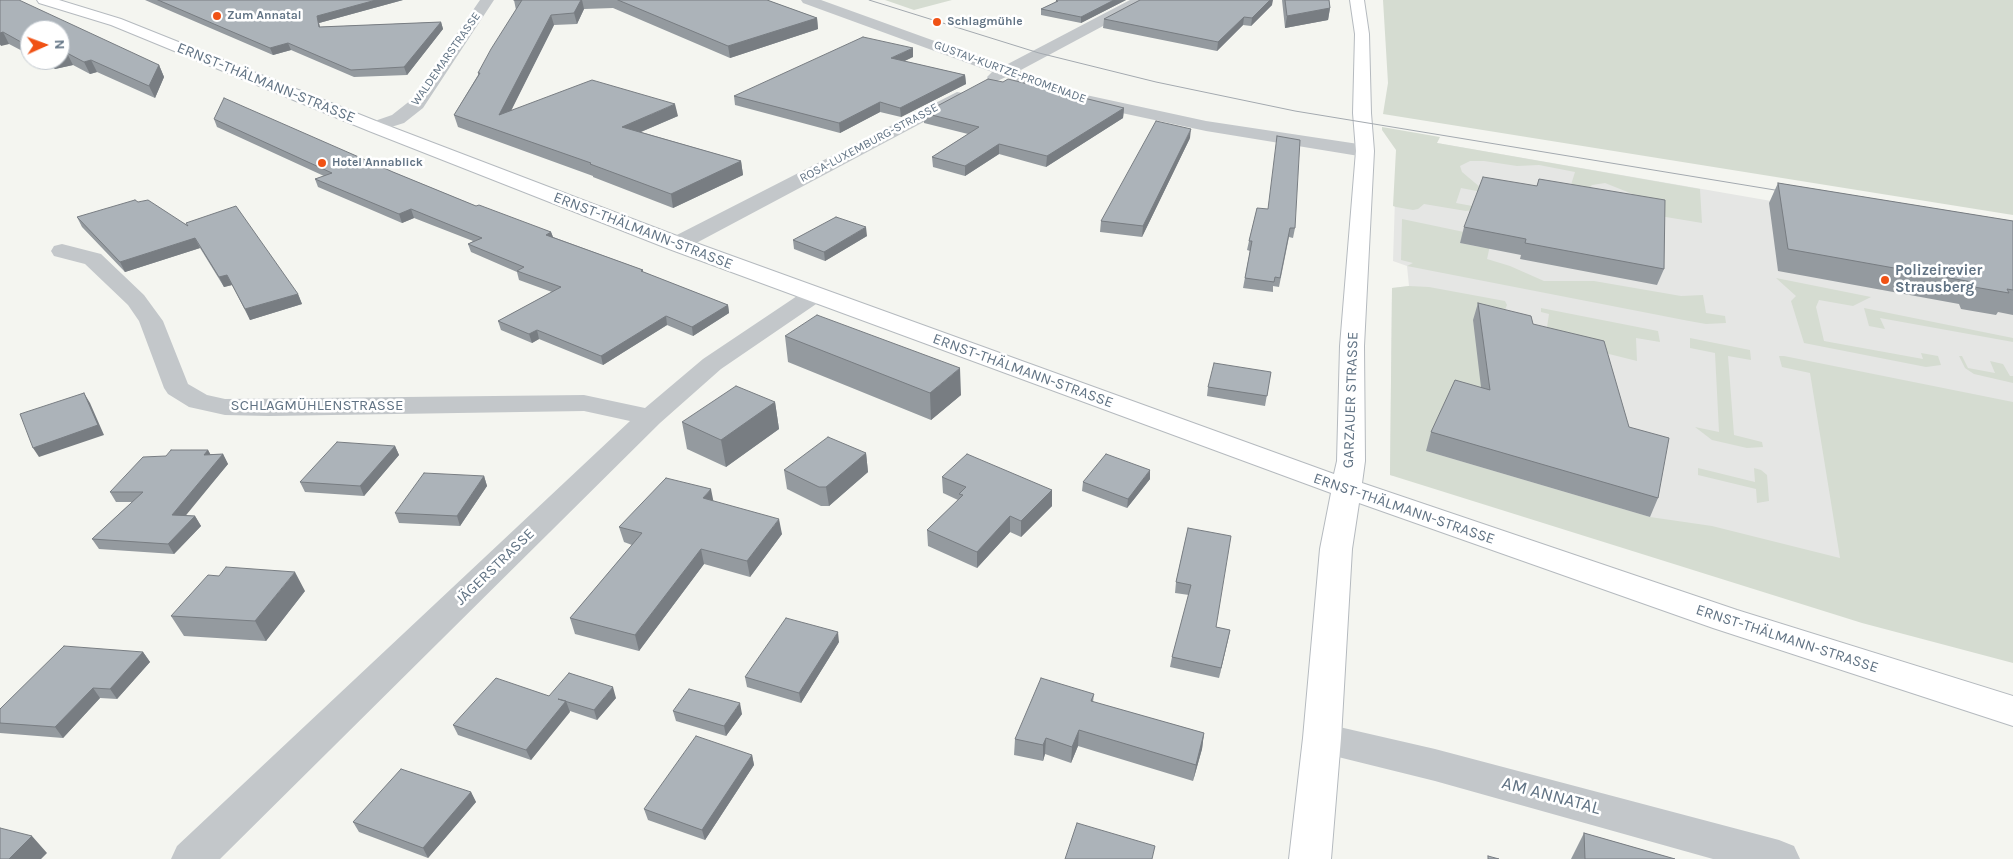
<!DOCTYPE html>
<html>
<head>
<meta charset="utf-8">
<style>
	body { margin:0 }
	#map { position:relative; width:2013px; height:859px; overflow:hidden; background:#f4f5f0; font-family:Karla,sans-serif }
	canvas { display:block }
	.north { position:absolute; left:20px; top:20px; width:50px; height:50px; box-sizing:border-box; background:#fff; border:1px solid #c0c7ce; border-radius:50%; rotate:88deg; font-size:14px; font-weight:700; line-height:20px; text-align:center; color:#617384 }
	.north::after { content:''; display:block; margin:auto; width:18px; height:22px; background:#f05215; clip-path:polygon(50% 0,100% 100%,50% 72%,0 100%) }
</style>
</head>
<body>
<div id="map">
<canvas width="2013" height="859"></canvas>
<div class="north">N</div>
</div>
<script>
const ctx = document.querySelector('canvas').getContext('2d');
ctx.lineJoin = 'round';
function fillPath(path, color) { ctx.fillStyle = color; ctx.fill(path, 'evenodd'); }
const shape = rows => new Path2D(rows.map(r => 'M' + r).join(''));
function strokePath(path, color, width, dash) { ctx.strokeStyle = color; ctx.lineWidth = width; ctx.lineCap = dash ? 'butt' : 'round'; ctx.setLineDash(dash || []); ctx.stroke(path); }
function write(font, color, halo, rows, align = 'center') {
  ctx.font = font + ' Karla,sans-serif'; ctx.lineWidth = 5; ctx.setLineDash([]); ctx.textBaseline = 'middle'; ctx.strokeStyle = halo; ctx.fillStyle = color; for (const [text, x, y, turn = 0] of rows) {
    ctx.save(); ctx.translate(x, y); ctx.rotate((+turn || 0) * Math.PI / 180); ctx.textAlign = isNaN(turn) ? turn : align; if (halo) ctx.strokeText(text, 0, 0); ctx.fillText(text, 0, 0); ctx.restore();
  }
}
fillPath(shape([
	[1397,136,2013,243,2013,471,1853,562,1390,475,1392,288,1409,286,1407,266,1393,261]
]), '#e5e6e4');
fillPath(shape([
	[885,0,952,0,914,10],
	[1383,0,2013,0,2013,215,1383,114,1388,83],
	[1382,127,1440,137,1437,143,1700,189,1702,223,1660,216,1640,197,1605,183,1592,185,1589,188,1571,185,1575,172,1539,165,1517,166,1484,161,1470,161,1460,166,1462,172,1487,193,1461,188,1456,203,1478,207,1474,210,1466,211,1424,204,1418,209,1413,210,1396,207,1393,206,1396,150,1382,130],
	[1402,219,1464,232,1460,243,1480,247,1491,241,1487,259,1510,266,1544,281,1594,281,1681,296,1703,295,1706,313,1725,316,1726,323,1706,324,1689,321,1407,266,1413,263,1401,260],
	[1776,278,1871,297,1853,306,1819,300,1816,307,1824,341,1923,359,1921,353,1938,356,1941,365,1926,367,1804,343,1791,301,1796,296],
	[1409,286,1429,287,1505,301,1507,305,1498,326,1484,408,1426,451,1650,517,1712,526,1840,558,1810,373,1782,367,1779,356,1784,356,2013,402,2013,663,1862,623,1390,475,1392,288],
	[1541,308,1658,331,1660,342,1636,338,1637,361,1537,336,1546,334,1549,314,1541,312],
	[1864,308,2013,338,2013,342,1880,318,1885,329,1869,326],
	[1690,338,1750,350,1751,360,1728,356,1734,435,1762,442,1763,447,1747,448,1712,440,1695,427,1719,432,1715,353,1690,348],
	[1959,356,1962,356,1968,368,1995,373,1990,361,2003,364,2010,376,2013,376,2013,383,1974,374,1965,368],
	[1698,468,1755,482,1754,468,1761,470,1767,475,1769,501,1757,503,1756,489,1698,475]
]), '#d5dcd1');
const secondary = shape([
	[37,0,59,0,121,19,381,123,685,239,1334,474,1337,461,1340,346,1356,151,1353,113,1355,34,1350,0,1364,0,1369,34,1371,113,1374,151,1364,346,1365,461,1362,483,1737,610,2013,696,2013,726,1713,628,1359,503,1352,549,1341,738,1331,859,1289,859,1303,738,1320,549,1331,493,669,249,369,131,111,25,39,3,37,0]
]);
strokePath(secondary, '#b5babf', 2);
fillPath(shape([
	[480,0,494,0,423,108,404,123,375,132,369,131,366,127,369,123,392,115,411,100,480,0],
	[801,0,821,0,1004,66,1130,0,1148,0,1146,3,1019,71,1086,95,1206,121,1365,145,1372,147,1374,151,1372,155,1365,157,1206,131,1075,103,1006,77,995,82,989,80,987,77,992,72,803,3,801,0],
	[957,92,963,93,965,97,963,101,685,249,677,250,669,249,666,244,669,239,957,92],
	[62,244,101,254,144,295,163,321,188,384,207,395,225,399,584,395,645,408,703,359,806,290,814,288,822,290,826,295,822,300,721,369,660,423,220,859,171,859,177,846,630,421,584,411,269,416,225,415,189,407,168,394,164,388,139,321,128,305,85,264,54,256,51,251,54,246,62,244],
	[1322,723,1435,749,1779,840,1794,846,1800,859,1713,859,1435,781,1322,753,1309,749,1303,738,1309,727,1322,723]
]), '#c3c7ca');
fillPath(secondary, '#fff');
strokePath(shape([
	[869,0,1039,53,1156,82,1295,111,1787,192]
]), '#a3a9af', 1);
fillPath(shape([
	[0,0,159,65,164,77,155,98,97,72,90,74,73,65,55,69,38,60,60,60,30,30,30,55,9,44,0,45],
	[145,0,403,0,319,23,320,27,441,22,443,29,407,75,354,77,291,50,273,55],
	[514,0,767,0,817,18,818,29,730,58,613,8,584,9,577,24,554,25,511,110,678,116,641,132,741,161,743,175,673,208,593,177,593,176,458,127,454,115,478,75,478,73,516,10],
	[1126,0,1081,23,1041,15,1041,9,1055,3,1056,1],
	[1282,0,1329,0,1330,8,1328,20,1285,28],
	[1272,5,1251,26,1243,25,1217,51,1103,28,1104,19],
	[913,57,904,61,965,75,966,84,901,117,880,112,840,133,735,105,734,96],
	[1124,108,1123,118,1046,167,999,154,965,176,933,167,932,157,968,134,924,123,924,113],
	[214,119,393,172,476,206,551,232,553,237,643,270,643,272,728,305,729,313,693,336,667,325,603,365,539,339,532,343,501,330,498,321,552,292,519,280,517,272,471,252,468,244,473,241,414,218,402,223,318,187,315,179,324,176,217,127],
	[1190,138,1142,237,1100,232,1101,221],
	[1539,179,1664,269,1657,285,1520,259,1521,255,1460,243,1464,227,1537,186],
	[1778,183,2013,221,2013,315,1998,312,1996,315,1961,309,1959,304,1778,271,1769,203],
	[138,202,187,225,298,294,302,304,250,320,232,285,224,287,200,248,125,272,82,227,77,217],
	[1257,208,1295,228,1293,238,1289,237,1279,287,1273,286,1273,292,1243,288,1250,251,1247,250,1249,241],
	[867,236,825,261,794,249,793,240],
	[1478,303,1533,324,1629,427,1658,498,1650,517,1426,451,1431,432,1481,387,1473,320],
	[785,336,961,395,931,420,788,362],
	[1271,372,1265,406,1207,396,1208,387],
	[775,402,779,429,726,467,687,449,682,422],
	[395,446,399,455,364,496,305,492,300,482],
	[208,450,210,454,223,454,228,464,185,515,195,516,201,526,174,554,99,549,92,539,132,502,116,502,110,492,166,456],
	[866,453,868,472,829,506,821,506,787,489,784,470],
	[484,476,487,486,460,526,399,523,395,513],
	[942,477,1052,490,1052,506,1021,537,1010,532,977,568,928,546,927,530,958,500,943,493],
	[1150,479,1127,508,1082,491,1083,482],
	[713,501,782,534,750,577,704,564,639,651,575,634,570,618,632,545,624,542,619,527],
	[1188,528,1216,627,1230,630,1219,678,1170,667,1172,657,1189,595,1175,593,1176,582],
	[305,591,266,641,184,636,171,616],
	[839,642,801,703,747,687,745,677],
	[143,652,150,662,117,699,100,698,63,738,0,733,0,709],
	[1094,694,1093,702,1204,733,1202,749,1193,781,1078,746,1071,763,1045,754,1043,761,1014,755,1015,739],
	[549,696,616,698,597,720,570,711,531,760,458,735,453,725],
	[673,711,742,714,726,736,676,721],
	[752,755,754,765,705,840,648,820,644,809],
	[471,792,476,802,428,858,359,832,353,822],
	[1584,833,1675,859,1571,859]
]), '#949a9f');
fillPath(shape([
	[376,0,403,0,319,23,321,34,319,27,317,16],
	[581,0,582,0,584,9,577,24,574,13],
	[1114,0,1126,0,1081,23,1081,17],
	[1270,0,1273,0,1272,5,1251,26,1252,18],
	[1330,8,1328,20,1285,28,1287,16],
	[551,15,554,25,503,127,499,115],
	[1244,17,1243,25,1217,51,1218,42],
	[817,18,818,29,730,58,728,46],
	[441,22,443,29,407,75,404,67],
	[3,32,9,44,1,46,0,44,0,33],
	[288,43,291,50,273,55,270,48],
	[913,48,913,57,892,67,891,58],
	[67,53,73,65,55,69,50,60,60,60,60,54],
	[91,60,97,72,90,74,84,62],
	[159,65,164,77,155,98,149,86],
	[965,75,966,84,901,117,900,108],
	[880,102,880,112,840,133,839,123],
	[675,104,678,116,624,139,622,127],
	[1124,108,1123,118,1046,167,1047,156],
	[1191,129,1190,138,1142,237,1143,226],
	[999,144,999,154,965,176,965,166],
	[741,161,743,175,673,208,671,194],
	[411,209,414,218,402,223,399,214],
	[866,227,867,236,825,261,824,252],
	[551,232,554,240,546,235],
	[195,238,200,248,125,272,120,262],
	[227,275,232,285,224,287,219,277],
	[298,294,302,304,250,320,245,309],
	[728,305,729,313,693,336,692,327],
	[666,316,667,325,603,365,601,356],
	[537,330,539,339,532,343,529,334],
	[960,368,961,395,931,420,930,393],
	[84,393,90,403,104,435,39,457,33,448],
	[775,402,779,429,726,467,721,440],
	[395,446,399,455,364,496,360,486],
	[208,450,213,459,204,455],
	[866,453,868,472,829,506,826,487],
	[223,454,228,464,178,525,172,515],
	[1150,470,1150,479,1127,508,1128,499],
	[484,476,487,486,460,526,457,516],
	[711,489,714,504,703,498],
	[1052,490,1052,506,1021,537,1021,521],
	[195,516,201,526,174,554,168,544],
	[1010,516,1010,532,977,568,977,552],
	[779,519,782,534,750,577,747,561],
	[701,549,704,564,639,651,635,635],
	[295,572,305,591,266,641,255,621],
	[1230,630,1228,640,1219,678,1221,668],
	[838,632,839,642,801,703,799,693],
	[143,652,150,662,117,699,110,689],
	[613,687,616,698,597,720,594,710],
	[93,688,100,698,63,738,55,727],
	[566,701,570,712,531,760,526,750],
	[740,703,742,714,726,736,724,726],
	[1079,730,1078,746,1071,763,1072,747],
	[1204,733,1202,749,1193,781,1196,765],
	[1046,738,1045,754,1043,761,1043,745],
	[752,755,754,765,705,840,702,830],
	[471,792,476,802,428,858,423,848],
	[32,836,47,853,41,859,9,859]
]), '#787d82');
const building = shape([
	[0,0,19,0,159,65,149,86,91,60,84,62,67,53,60,54,60,30,30,30,30,47,3,32,0,33,0,0],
	[158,0,376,0,317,16,319,27,441,22,404,67,351,70,288,43,270,48,158,0],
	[514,0,581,0,574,13,551,15,499,115,592,80,675,104,622,127,741,161,671,194,590,164,591,163,454,115,480,73,478,73,491,49,522,0,514,0],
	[618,0,767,0,817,18,728,46,618,0],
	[1057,0,1114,0,1081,17,1041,9,1058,1,1056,1,1057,0],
	[1140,0,1270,0,1252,18,1244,17,1218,42,1104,19,1140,0],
	[1285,0,1329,0,1330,8,1287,16,1285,0],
	[863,37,913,48,891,58,965,75,900,108,880,102,839,123,734,96,863,37],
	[988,79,1003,82,1008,79,1124,108,1047,156,999,144,965,166,932,157,979,127,924,113,988,79],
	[224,98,393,172,476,206,479,205,551,232,546,235,643,270,641,271,728,305,692,327,666,316,601,356,537,330,529,334,498,321,561,287,517,271,524,267,468,244,482,238,411,209,399,214,315,179,332,173,214,119,224,98],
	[1156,121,1191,129,1143,226,1101,221,1156,121],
	[1277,136,1300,140,1295,228,1290,228,1280,278,1275,277,1274,282,1245,278,1252,241,1249,241,1257,208,1268,209,1277,136],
	[1483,177,1537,186,1539,179,1665,200,1664,269,1525,243,1526,239,1464,227,1483,177],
	[1778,183,2013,221,2013,290,2007,289,2009,293,1974,287,1972,282,1788,249,1778,183],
	[135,200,138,202,148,200,188,226,186,223,236,206,298,294,245,309,227,275,219,277,195,238,120,262,77,217,135,200],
	[836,217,866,227,824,252,793,240,836,217],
	[1478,303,1531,316,1533,324,1604,341,1629,427,1669,438,1658,498,1431,432,1455,380,1490,390,1478,303],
	[817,315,960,368,930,393,785,336,817,315],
	[1214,363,1271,372,1267,396,1208,387,1214,363],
	[736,386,775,402,721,440,682,422,736,386],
	[84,393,98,425,33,448,20,414,84,393],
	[828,437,866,453,826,487,819,487,784,470,828,437],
	[337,442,395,446,360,486,300,482,337,442],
	[171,450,208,450,204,455,223,454,172,515,195,516,168,544,92,539,143,492,110,492,143,457,166,456,171,450],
	[967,454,1052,490,1021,521,1010,516,977,552,927,530,963,495,959,494,966,487,942,477,967,454],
	[1106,454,1150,470,1128,499,1083,482,1106,454],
	[424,473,484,476,457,516,395,513,424,473],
	[666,478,711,489,703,498,779,519,747,561,701,549,635,635,570,618,642,533,619,527,666,478],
	[1188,528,1231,536,1216,627,1230,630,1221,668,1172,657,1191,585,1176,582,1188,528],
	[226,567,295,572,255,621,171,616,208,575,219,576,226,567],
	[786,618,838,632,799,693,745,677,786,618],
	[64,646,143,652,110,689,93,688,55,727,0,723,0,709,64,646],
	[569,673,613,687,594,710,558,699,566,701,526,750,453,725,496,678,549,696,569,673],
	[1041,678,1094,694,1091,701,1204,733,1196,765,1079,730,1072,747,1046,738,1043,745,1015,739,1041,678],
	[689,689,740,703,724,726,673,711,689,689],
	[696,736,752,755,702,830,644,809,696,736],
	[401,769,471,792,423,848,353,822,401,769],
	[1077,823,1155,846,1152,859,1065,859,1077,823],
	[0,828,32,836,9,859,0,859,0,828],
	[1584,833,1675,859,1585,859,1584,833],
	[1488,856,1499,859,1488,859,1488,856]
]);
fillPath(building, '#acb3b9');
strokePath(building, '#787d82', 1);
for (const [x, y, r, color] of [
	[217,16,5,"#f05215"],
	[937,22,5,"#f05215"],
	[322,163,5,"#f05215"],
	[1885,280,5,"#f05215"]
]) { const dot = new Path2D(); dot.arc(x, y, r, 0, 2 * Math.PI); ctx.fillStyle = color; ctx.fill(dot); strokePath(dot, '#fff', 2); }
write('bold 12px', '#617384', '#fff', [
	["Zum Annatal",227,16],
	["Schlagmühle",947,22],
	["Hotel Annablick",332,163]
], 'left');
write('12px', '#617384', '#fff', [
	["WALDEMARSTRASSE",446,59,-55],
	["GUSTAV-KURTZE-PROMENADE",1010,72,20],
	["ROSA-LUXEMBURG-STRASSE",869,143,-28]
]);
write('15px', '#617384', '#fff', [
	["ERNST-THÄLMANN-STRASSE",266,83,22],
	["ERNST-THÄLMANN-STRASSE",643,231,21],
	["ERNST-THÄLMANN-STRASSE",1023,371,20],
	["GARZAUER STRASSE",1351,400,-88],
	["SCHLAGMÜHLENSTRASSE",317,406],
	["ERNST-THÄLMANN-STRASSE",1404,509,19],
	["JÄGERSTRASSE",495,567,-44],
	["ERNST-THÄLMANN-STRASSE",1787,639,18]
]);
write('bold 15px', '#617384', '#fff', [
	["Polizeirevier",1895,271],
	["Strausberg",1895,288]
], 'left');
write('18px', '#617384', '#fff', [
	["AM ANNATAL",1551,796,15]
]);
</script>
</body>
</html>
